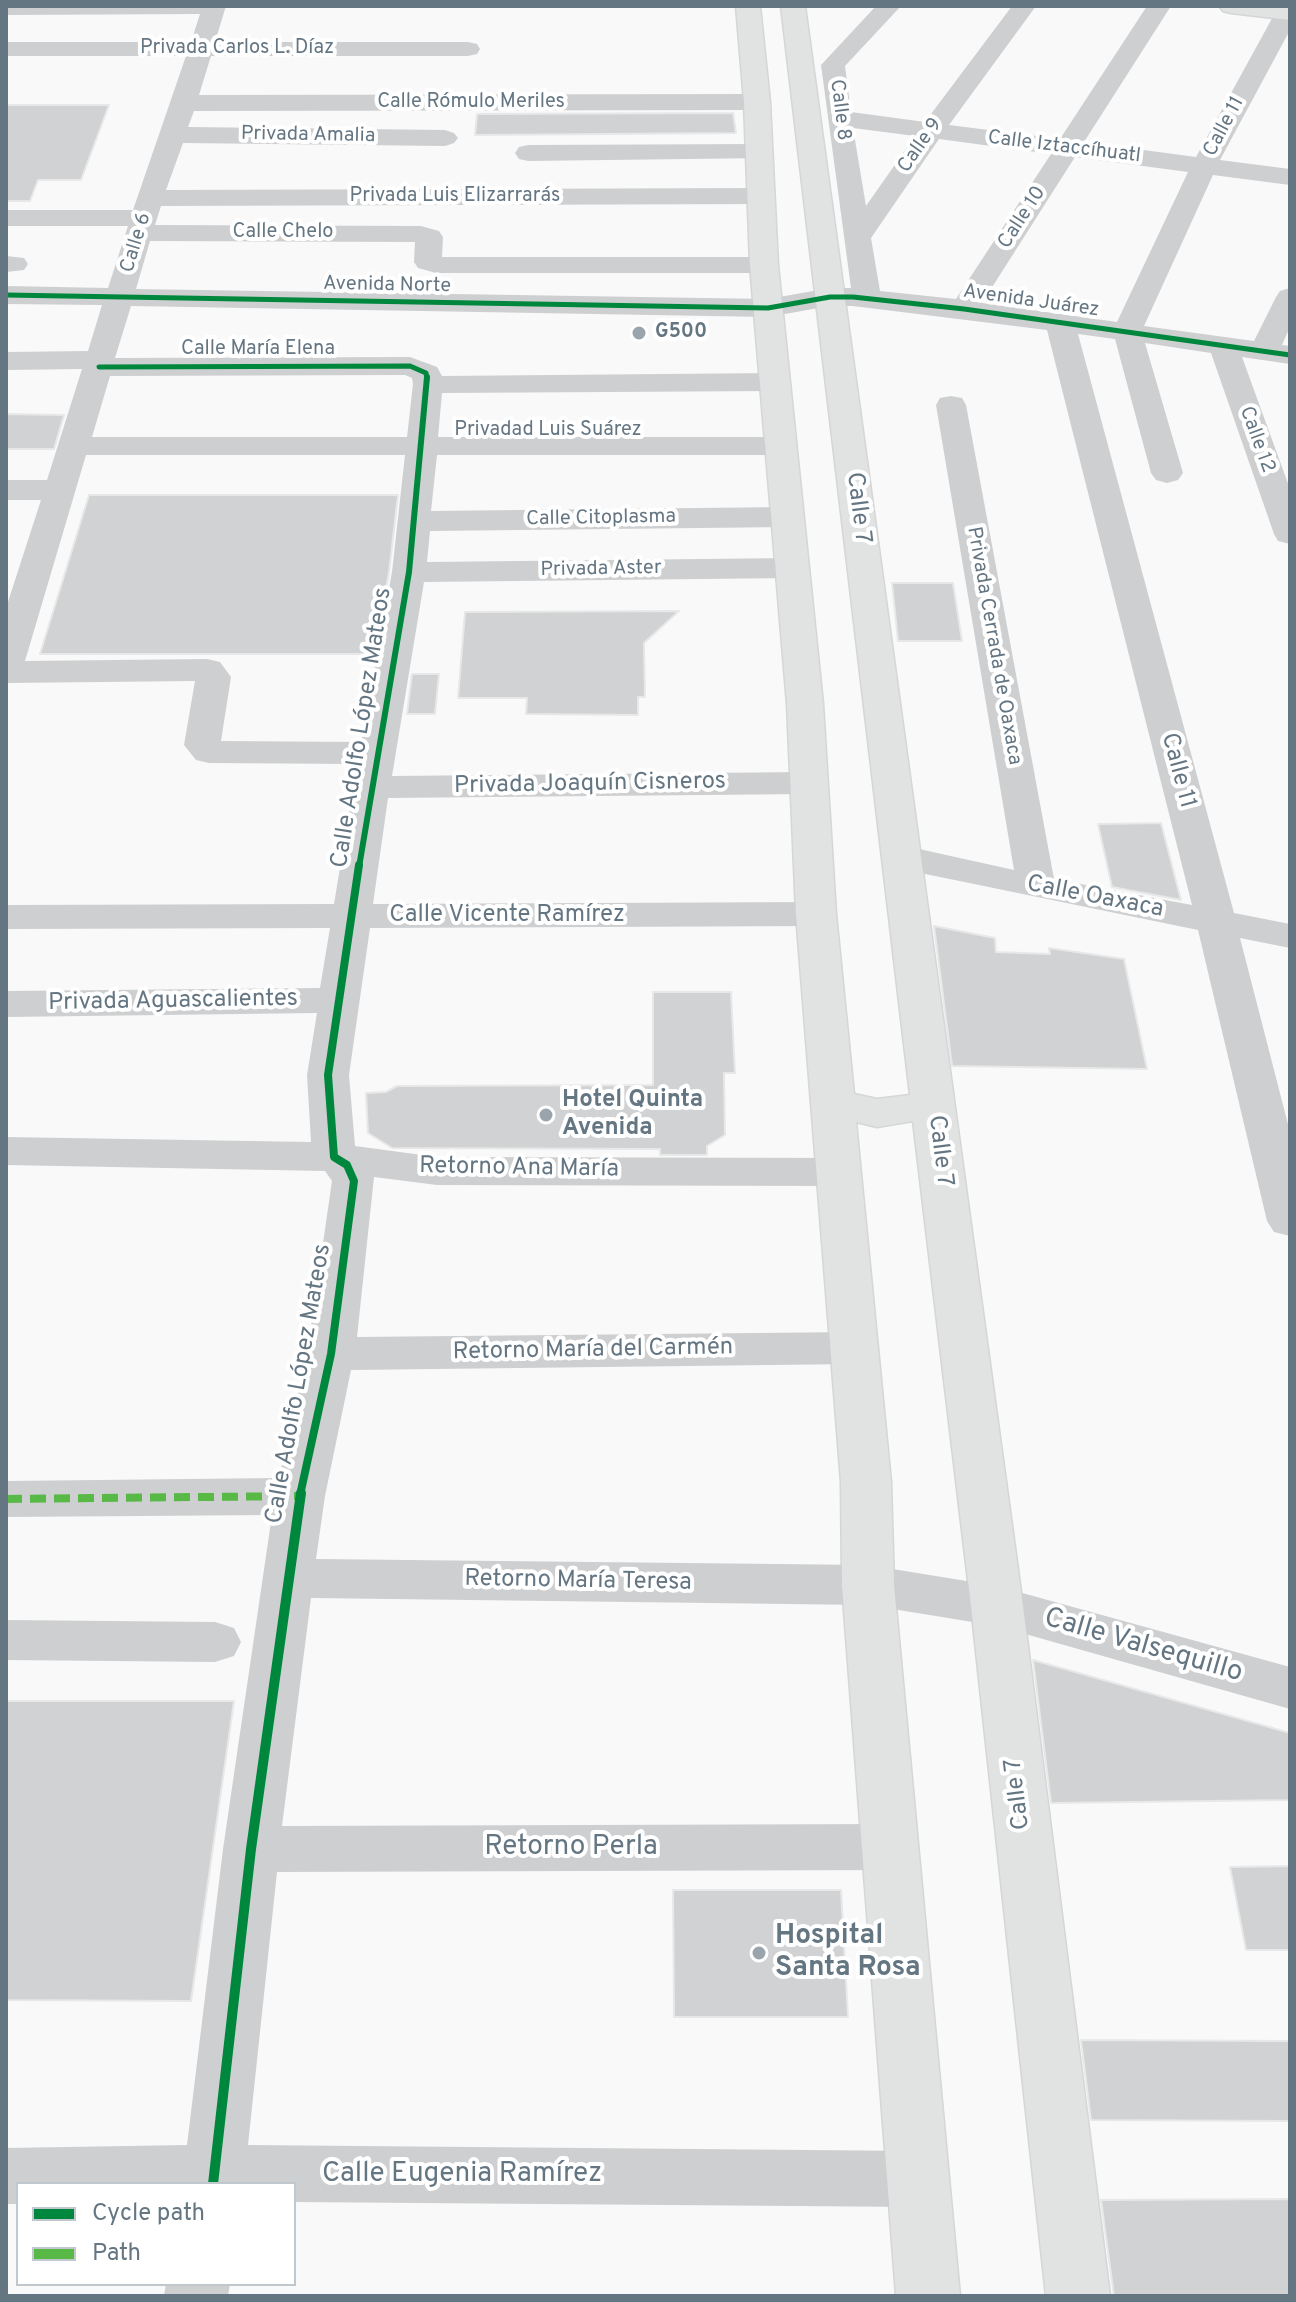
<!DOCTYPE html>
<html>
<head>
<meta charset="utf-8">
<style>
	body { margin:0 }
	#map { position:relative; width:1296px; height:2302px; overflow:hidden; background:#f9f9f9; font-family:Overpass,sans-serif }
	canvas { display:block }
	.frame { position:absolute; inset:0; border:8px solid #657683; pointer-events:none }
	.legend { position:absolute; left:16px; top:2182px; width:280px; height:104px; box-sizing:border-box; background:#fff; border:2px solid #c1c8cd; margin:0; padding:10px 14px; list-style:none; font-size:24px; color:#657683 }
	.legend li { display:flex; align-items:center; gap:16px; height:40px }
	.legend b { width:40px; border:2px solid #c1c8cd }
</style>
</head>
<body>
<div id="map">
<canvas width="1296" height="2302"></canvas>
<div class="frame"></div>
<ul class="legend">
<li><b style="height:10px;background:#00873e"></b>Cycle path</li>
<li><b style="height:10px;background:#58b947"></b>Path</li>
</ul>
</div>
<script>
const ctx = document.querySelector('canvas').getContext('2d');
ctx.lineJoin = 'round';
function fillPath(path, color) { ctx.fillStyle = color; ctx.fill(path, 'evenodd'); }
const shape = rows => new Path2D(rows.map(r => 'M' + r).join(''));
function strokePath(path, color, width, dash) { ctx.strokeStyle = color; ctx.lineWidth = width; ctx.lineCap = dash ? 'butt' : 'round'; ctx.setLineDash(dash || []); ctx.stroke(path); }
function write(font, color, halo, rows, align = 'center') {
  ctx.font = font + ' Overpass,sans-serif'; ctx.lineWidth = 8; ctx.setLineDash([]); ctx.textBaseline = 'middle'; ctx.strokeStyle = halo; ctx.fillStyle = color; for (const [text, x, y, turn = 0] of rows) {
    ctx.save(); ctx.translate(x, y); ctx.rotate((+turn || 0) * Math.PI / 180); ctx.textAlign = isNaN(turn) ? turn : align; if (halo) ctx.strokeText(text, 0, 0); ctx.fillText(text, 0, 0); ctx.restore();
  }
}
const building = shape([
	[6,105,109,105,81,180,38,180,30,201,6,201,6,105],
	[733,113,736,133,475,135,477,114,733,113],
	[6,414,64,415,54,449,6,449,6,414],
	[89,495,398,495,389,572,374,654,40,654,89,495],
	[892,583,953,583,962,641,898,641,892,583],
	[679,611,644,643,645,697,638,697,638,715,526,714,527,698,458,698,465,612,679,611],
	[412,674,439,674,435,714,407,714,412,674],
	[1161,823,1181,900,1112,887,1098,824,1161,823],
	[934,926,995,938,996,952,1050,954,1049,948,1124,959,1147,1069,952,1066,934,926],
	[653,992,731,992,735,1073,724,1073,725,1135,707,1146,707,1155,660,1155,660,1149,392,1148,368,1133,366,1093,386,1092,397,1086,653,1085,653,992],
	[1033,1660,1290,1733,1290,1800,1051,1803,1033,1660],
	[6,1701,234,1701,191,2001,6,2000,6,1701],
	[1290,1866,1290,1950,1246,1950,1230,1867,1290,1866],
	[673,1890,841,1890,848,2017,674,2017,673,1890],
	[1081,2040,1290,2041,1290,2121,1091,2120,1081,2040],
	[1290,2199,1290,2296,1114,2296,1101,2200,1290,2199]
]);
fillPath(building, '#d0d2d3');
strokePath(building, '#e8e8e8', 2);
const major = shape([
	[736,6,760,6,770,102,778,265,823,704,836,914,854,1094,877,1099,910,1095,781,6,805,6,1023,1606,1110,2296,1046,2296,971,1606,913,1121,877,1127,856,1122,891,1482,894,1585,960,2296,896,2296,842,1585,841,1482,796,914,787,704,750,265,744,102,736,6],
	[1219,6,1290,6,1290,20,1231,13,1223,11,1219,6]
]);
strokePath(major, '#d5d6d7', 3);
fillPath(shape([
	[6,6,226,6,215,42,468,42,477,44,480,49,477,54,468,56,211,56,199,95,757,94,766,97,770,102,766,107,757,110,194,111,188,127,445,130,454,133,458,138,454,143,445,146,183,143,166,190,761,188,771,190,774,196,771,202,761,204,161,206,155,225,421,226,439,231,443,237,442,257,764,257,774,259,778,265,774,271,764,273,436,273,418,268,414,262,415,242,150,241,136,289,768,299,830,288,851,288,821,65,876,6,901,6,845,66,851,112,925,122,1012,6,1036,6,949,125,1060,139,1147,6,1171,6,1084,142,1196,157,1275,13,1279,8,1290,7,1290,30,1220,160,1290,169,1290,185,1213,175,1144,326,1254,341,1276,297,1280,291,1290,288,1290,327,1282,345,1290,346,1290,364,1242,357,1290,489,1290,544,1278,541,1274,534,1211,353,1145,343,1183,473,1178,480,1167,483,1156,480,1151,473,1115,339,1078,334,1234,913,1290,924,1290,948,1240,938,1290,1132,1290,1236,1274,1232,1267,1221,1198,930,901,869,887,865,882,857,887,849,901,845,1014,870,936,405,940,398,951,396,962,398,966,405,1054,879,1192,905,1047,330,853,306,830,306,768,317,131,306,115,358,410,357,437,367,442,376,775,373,786,376,790,382,786,388,775,391,442,393,438,437,781,437,792,439,797,446,792,453,781,455,437,455,431,511,788,507,800,510,804,517,800,524,788,527,430,531,427,562,793,558,805,561,810,568,805,575,793,578,424,582,392,776,808,772,821,775,827,783,821,791,808,794,388,798,373,904,816,902,830,906,836,914,830,922,816,926,370,928,349,1075,355,1146,437,1157,840,1158,856,1162,862,1172,856,1182,840,1186,437,1185,374,1177,357,1337,855,1332,872,1336,879,1348,872,1360,855,1364,351,1370,325,1496,316,1559,868,1565,997,1586,1290,1667,1290,1709,997,1626,868,1605,311,1598,282,1826,890,1824,910,1831,918,1847,910,1863,890,1870,277,1872,248,2145,918,2151,940,2159,949,2179,940,2199,918,2207,294,2202,294,2184,18,2184,18,2204,6,2204,6,2148,187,2145,223,1849,272,1515,6,1517,6,1481,279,1478,307,1354,332,1181,325,1171,6,1165,6,1137,311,1142,307,1075,317,1013,6,1017,6,991,320,988,330,928,6,929,6,905,334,904,357,764,209,763,196,760,184,745,195,681,6,683,6,608,41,500,6,500,6,480,47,480,82,369,6,370,6,352,88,351,102,305,6,304,6,286,108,288,128,226,6,226,6,210,133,210,186,56,6,56,6,42,191,42,200,14,6,15,6,6],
	[853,128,915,136,866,206,853,128],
	[939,139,1051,154,956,299,880,291,871,238,939,139],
	[1075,157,1188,172,1117,322,982,303,1075,157],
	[405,375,412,378,413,384,407,437,92,437,110,376,405,375],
	[86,455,405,455,392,572,361,742,221,741,231,677,220,662,207,659,25,661,86,455],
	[759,144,768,146,772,152,768,158,528,161,519,159,515,153,519,147,528,145,759,144],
	[6,256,24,258,28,264,24,270,6,272,6,256],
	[6,1620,215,1622,234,1628,241,1642,234,1656,215,1662,6,1660,6,1620],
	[166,2284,230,2284,228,2296,164,2296,166,2284]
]), '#cecfd0');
fillPath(major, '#e1e2e2');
strokePath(shape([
	[6,1499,300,1496]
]), '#58b947', 8, [16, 8]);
strokePath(shape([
	[6,295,768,308,830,297,853,297,964,309,1290,355],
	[99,367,410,366,426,373,427,379]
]), '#00873e', 5);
strokePath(shape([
	[359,867,409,572,427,377]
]), '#00873e', 6);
strokePath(shape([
	[300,1495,331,1354,354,1181,347,1165,334,1157,328,1075,359,865]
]), '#00873e', 8);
strokePath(shape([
	[213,2184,251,1849,301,1493]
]), '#00873e', 10);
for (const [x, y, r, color] of [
	[639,333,8,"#99a4ac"],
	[546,1115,8,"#99a4ac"],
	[759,1953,8,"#99a4ac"]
]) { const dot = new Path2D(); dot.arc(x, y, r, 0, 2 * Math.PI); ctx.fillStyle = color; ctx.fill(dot); strokePath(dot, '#fff', 3); }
write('20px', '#657683', '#fff', [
	["Privada Carlos L. Díaz",237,49],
	["Calle Rómulo Meriles",471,103],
	["Calle 8",839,110,83],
	["Calle 11",1225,127,-62],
	["Privada Amalia",308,136,1],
	["Calle 9",921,146,-55],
	["Calle Iztaccíhuatl",1064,148,7],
	["Privada Luis Elizarrarás",455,197],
	["Calle 10",1023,218,-57],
	["Calle Chelo",283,233],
	["Calle 6",137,243,-73],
	["Avenida Norte",387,286,1],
	["Avenida Juárez",1031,302,8],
	["Calle María Elena",258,350],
	["Privadad Luis Suárez",548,431],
	["Calle 12",1256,440,70],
	["Calle Citoplasma",601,519,-1],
	["Privada Aster",601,570,-1],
	["Privada Cerrada de Oaxaca",993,646,80]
]);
write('bold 20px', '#657683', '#fff', [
	["G500",655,333]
], 'left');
write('24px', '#657683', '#fff', [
	["Calle 7",857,508,83],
	["Calle Adolfo López Mateos",363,728,-81],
	["Calle 11",1177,771,75],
	["Privada Joaquín Cisneros",590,785,-1],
	["Calle Oaxaca",1095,898,11],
	["Calle Vicente Ramírez",507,916],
	["Privada Aguascalientes",173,1002,-1],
	["Calle 7",939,1151,83],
	["Retorno Ana María",519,1169,1],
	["Retorno María del Carmén",593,1351,-1],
	["Calle Adolfo López Mateos",300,1384,-80],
	["Retorno María Teresa",578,1582,1],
	["Calle 7",1019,1794,-97]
]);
write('bold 24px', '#657683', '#fff', [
	["Hotel Quinta",562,1101],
	["Avenida",562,1129]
], 'left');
write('28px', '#657683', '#fff', [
	["Calle Valsequillo",1143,1647,16],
	["Retorno Perla",571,1848],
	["Calle Eugenia Ramírez",462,2175]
]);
write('bold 28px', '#657683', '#fff', [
	["Hospital",775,1937],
	["Santa Rosa",775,1969]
], 'left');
</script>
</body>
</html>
